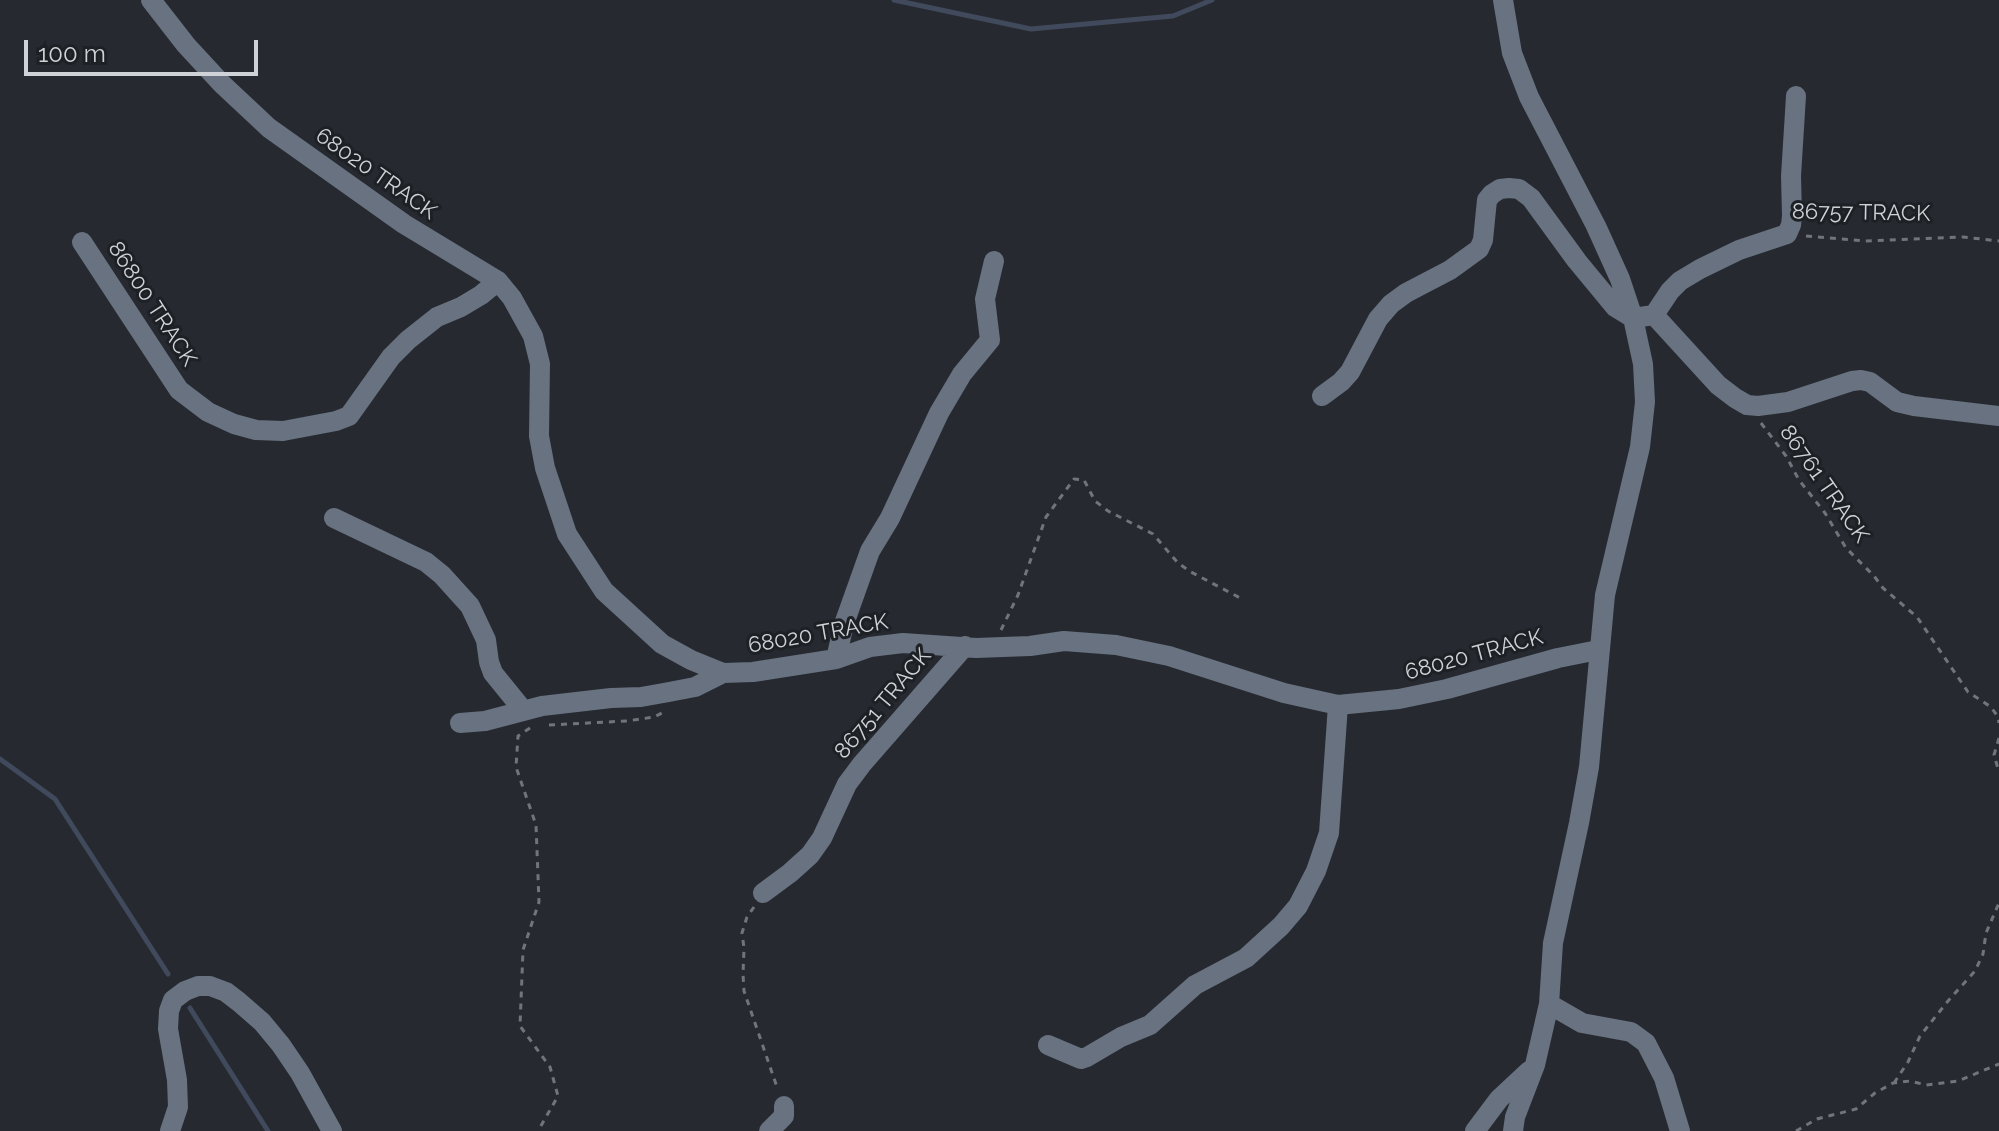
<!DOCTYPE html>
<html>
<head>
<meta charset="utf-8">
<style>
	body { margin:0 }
	#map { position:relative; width:1999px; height:1131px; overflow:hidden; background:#262a30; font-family:Raleway,sans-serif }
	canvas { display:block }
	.scale { position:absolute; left:24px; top:40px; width:234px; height:36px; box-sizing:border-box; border:4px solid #cfd2d6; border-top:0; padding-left:10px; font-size:24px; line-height:28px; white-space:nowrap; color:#cfd2d6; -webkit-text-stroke:6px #1d2126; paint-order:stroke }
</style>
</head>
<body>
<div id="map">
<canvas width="1999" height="1131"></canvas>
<div class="scale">100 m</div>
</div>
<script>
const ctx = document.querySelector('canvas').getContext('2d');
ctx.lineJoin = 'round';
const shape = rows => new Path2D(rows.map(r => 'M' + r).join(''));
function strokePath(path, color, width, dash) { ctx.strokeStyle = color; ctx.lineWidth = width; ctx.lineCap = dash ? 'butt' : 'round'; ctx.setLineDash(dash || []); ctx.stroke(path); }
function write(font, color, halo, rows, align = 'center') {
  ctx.font = font + ' Raleway,sans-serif'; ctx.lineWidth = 6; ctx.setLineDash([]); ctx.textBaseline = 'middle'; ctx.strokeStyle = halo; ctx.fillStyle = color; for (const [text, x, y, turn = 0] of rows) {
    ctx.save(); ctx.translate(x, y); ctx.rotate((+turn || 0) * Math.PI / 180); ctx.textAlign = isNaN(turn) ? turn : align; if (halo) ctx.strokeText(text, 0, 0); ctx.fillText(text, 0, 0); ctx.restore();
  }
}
strokePath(shape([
	[894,0,1031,29,1173,16,1212,0],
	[0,759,55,799,168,974],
	[190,1008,268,1131]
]), '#404a5c', 5);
strokePath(shape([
	[1806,236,1865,241,1963,237,1999,241],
	[1761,423,1786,456,1799,480,1825,513,1846,548,1874,576,1883,588,1917,617,1968,692,1991,707,1998,717,1999,723],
	[1001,630,1018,595,1046,517,1074,479,1084,480,1095,501,1108,511,1153,534,1178,563,1191,572,1244,600],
	[549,725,627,721,654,717,664,712],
	[530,728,518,736,516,767,536,825,539,902,523,950,520,1026,550,1067,558,1096,538,1131],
	[1999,738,1994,755,1999,772],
	[754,907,747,917,742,933,744,948,743,974,744,991,778,1090],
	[1894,1083,1908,1062,1920,1036,1948,1001,1975,971,1983,954,1986,933,1999,903],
	[1796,1131,1817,1119,1856,1109,1875,1093,1893,1083,1910,1081,1926,1085,1958,1081,1999,1064]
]), '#71757a', 3, [6, 6]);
strokePath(shape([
	[151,0,186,45,222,84,269,128,404,224,498,281,512,298,533,336,540,364,539,436,545,468,567,534,604,591,662,644,691,660,723,673,753,672,836,659,870,647,903,643,976,648,1030,646,1064,641,1116,645,1169,656,1284,693,1338,705,1399,699,1447,689,1558,658,1598,650],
	[1503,0,1512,53,1529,97,1596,226,1620,279,1633,318,1643,364,1645,402,1640,447,1605,595,1589,767,1579,823,1553,943,1549,1004,1535,1065,1515,1117,1513,1131],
	[82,242,179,390,208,412,234,424,256,430,283,431,336,421,349,416,391,357,408,340,437,317,461,307,481,295,498,281],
	[1654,315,1670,291,1680,281,1700,269,1739,250,1787,234,1791,225,1792,216,1791,176,1796,96],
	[1322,396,1341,382,1350,372,1378,319,1391,304,1406,293,1450,270,1479,249,1483,240,1487,200,1492,194,1500,189,1509,188,1519,189,1531,198,1577,261,1615,307,1633,318,1654,315,1718,385,1735,398,1747,405,1758,406,1788,402,1852,381,1861,380,1870,382,1897,402,1914,406,1999,416],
	[334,518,426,562,442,575,470,606,486,640,489,662,493,673,523,710],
	[836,659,844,624,870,551,890,518,939,413,962,374,990,340,985,299,994,261],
	[460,723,485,721,542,706,611,698,641,697,669,692,695,687,723,673],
	[763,893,790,873,810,855,822,838,847,784,862,764,965,646],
	[1549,1004,1582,1023,1631,1032,1646,1043,1664,1078,1680,1131],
	[1048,1045,1081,1059,1087,1057,1121,1037,1150,1025,1195,985,1246,958,1281,926,1298,906,1316,871,1329,833,1338,705],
	[170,1131,178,1107,177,1080,168,1029,169,1011,173,1000,185,991,198,986,210,986,226,992,239,1002,262,1022,281,1045,300,1073,332,1131],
	[769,1131,784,1116,784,1106],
	[1475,1131,1499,1099,1529,1071]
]), '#697280', 20);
write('22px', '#cfd2d6', '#1d2126', [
	["68020 TRACK",376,174,35],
	["86757 TRACK",1861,213,1],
	["86800 TRACK",152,304,57],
	["86761 TRACK",1824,484,55],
	["68020 TRACK",818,634,-10],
	["68020 TRACK",1474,655,-15],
	["86751 TRACK",883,704,-50]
]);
</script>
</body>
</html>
